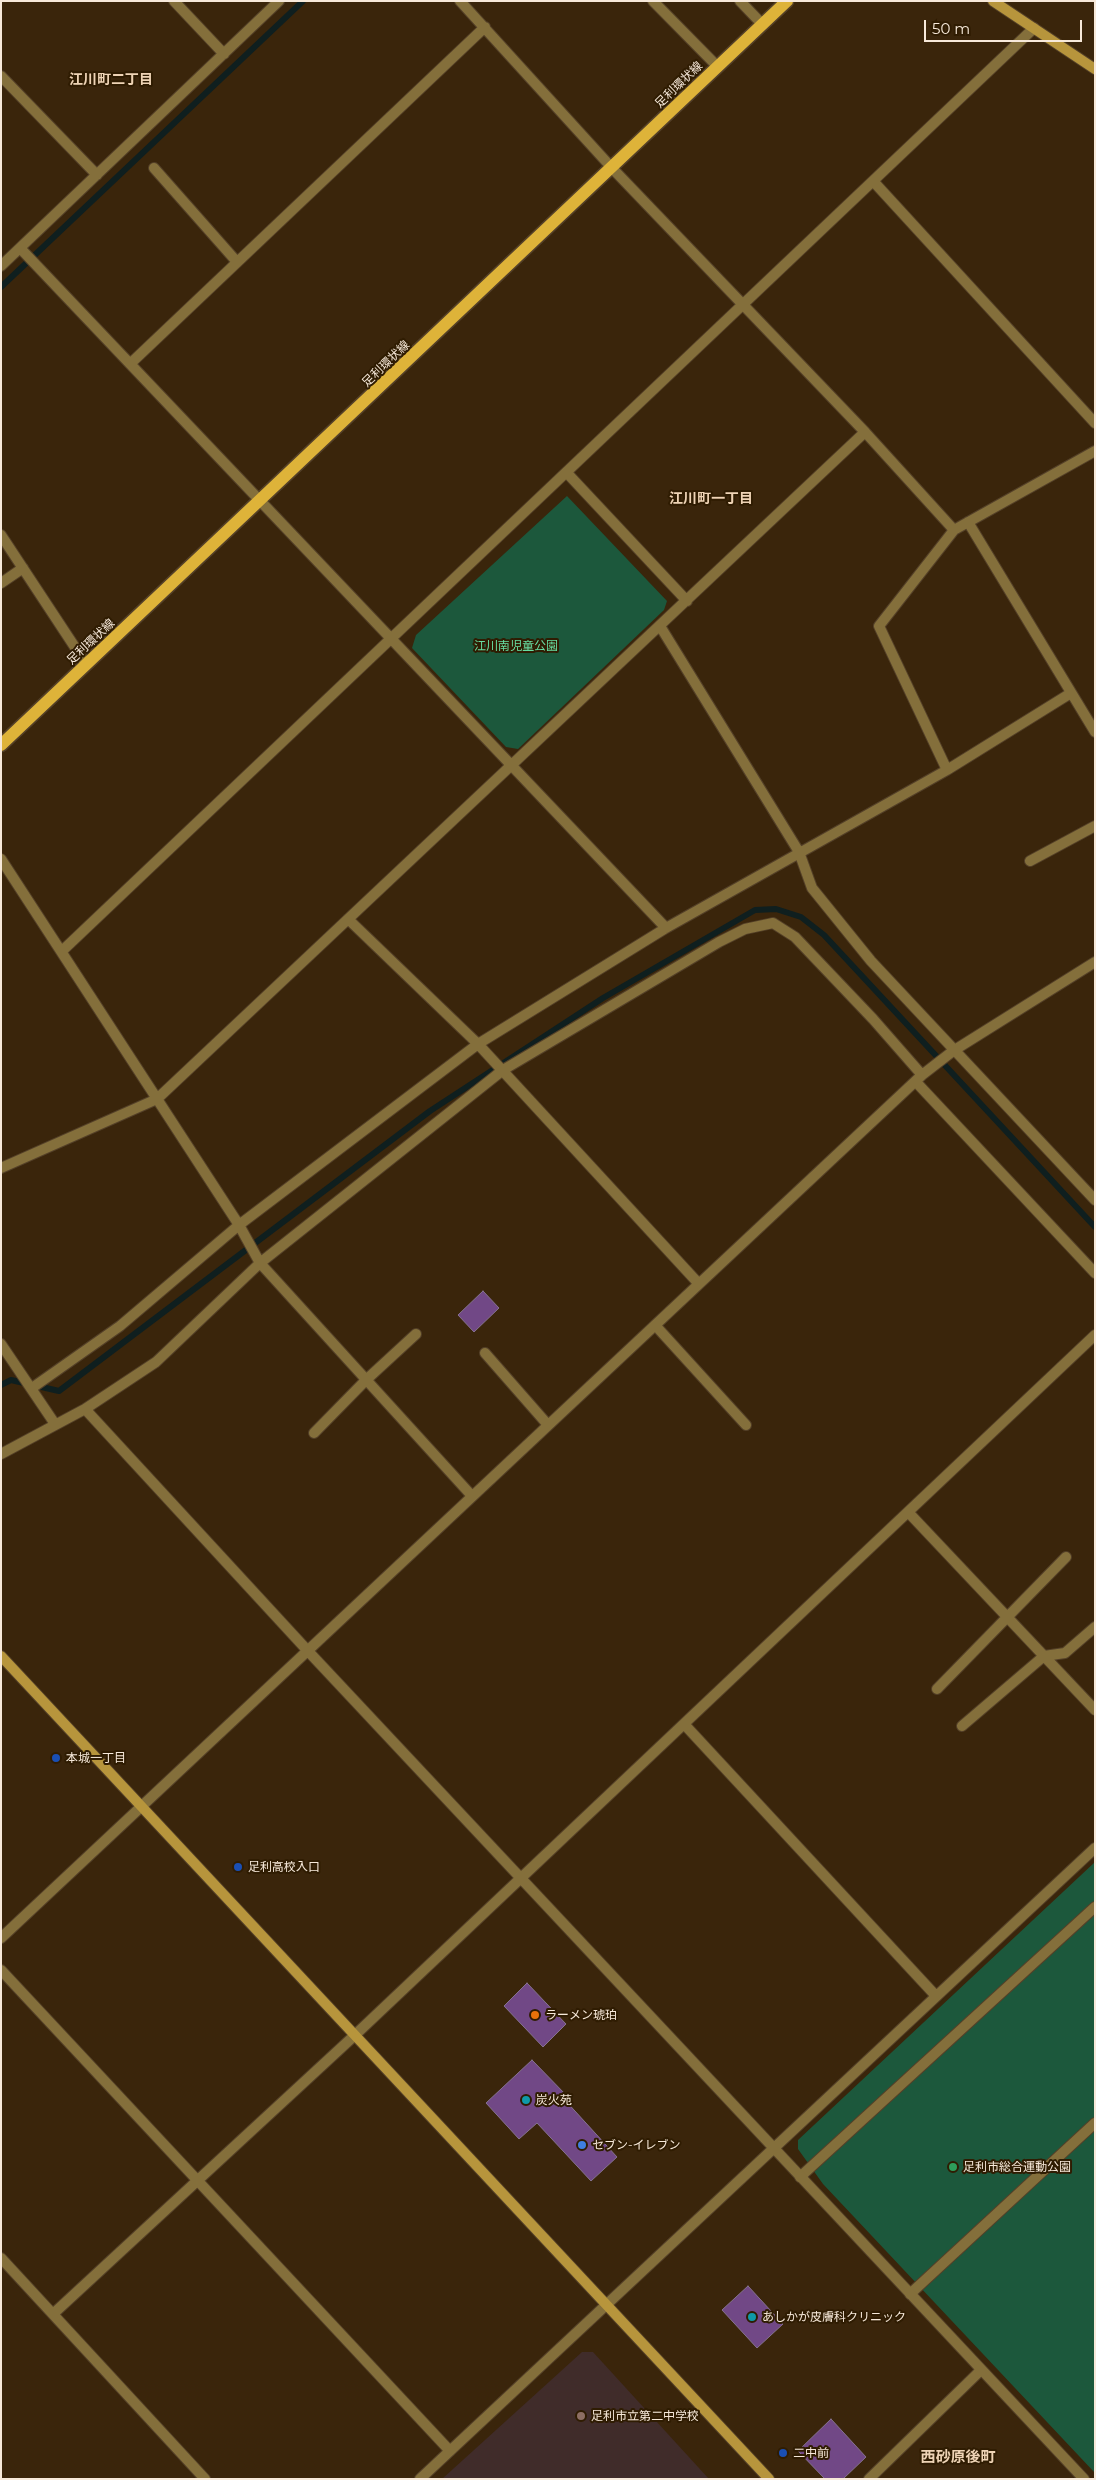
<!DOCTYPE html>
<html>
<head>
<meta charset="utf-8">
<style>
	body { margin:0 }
	#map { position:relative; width:1096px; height:2480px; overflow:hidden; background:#3a250b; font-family:Montserrat,sans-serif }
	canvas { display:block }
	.frame { position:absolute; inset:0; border:2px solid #f7e9da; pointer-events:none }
	.scale { position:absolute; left:924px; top:20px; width:158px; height:22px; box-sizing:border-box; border:2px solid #f7e9da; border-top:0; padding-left:6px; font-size:15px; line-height:18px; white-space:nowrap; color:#f7e9da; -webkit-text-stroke:4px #2f1c02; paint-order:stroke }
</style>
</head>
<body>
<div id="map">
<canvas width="1096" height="2480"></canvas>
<div class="frame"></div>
<div class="scale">50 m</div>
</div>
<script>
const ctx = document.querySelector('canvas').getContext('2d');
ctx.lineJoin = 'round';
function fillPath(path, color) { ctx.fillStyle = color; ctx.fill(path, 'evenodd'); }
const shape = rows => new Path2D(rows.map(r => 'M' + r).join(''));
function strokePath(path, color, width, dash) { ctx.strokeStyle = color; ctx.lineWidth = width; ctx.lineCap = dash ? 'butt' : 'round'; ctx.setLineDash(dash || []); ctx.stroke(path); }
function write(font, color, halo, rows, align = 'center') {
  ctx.font = font + ' Montserrat,"Noto Sans JP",sans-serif'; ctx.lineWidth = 4; ctx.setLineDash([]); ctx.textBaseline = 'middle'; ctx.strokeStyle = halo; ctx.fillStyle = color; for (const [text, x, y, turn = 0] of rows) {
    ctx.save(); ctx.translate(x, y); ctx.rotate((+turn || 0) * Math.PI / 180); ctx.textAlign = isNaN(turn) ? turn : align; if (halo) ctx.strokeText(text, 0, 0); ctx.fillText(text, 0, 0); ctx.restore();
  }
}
fillPath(shape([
	[582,2352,593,2352,709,2479,442,2479]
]), '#402c2a');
fillPath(shape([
	[567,496,667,601,664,610,518,749,506,747,412,648,416,635],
	[1095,1862,1095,2473,823,2184,798,2149,798,2140]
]), '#1c583c');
strokePath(shape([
	[1,287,303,1],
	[1,1385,11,1380,59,1391,430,1111,603,998,755,910,776,909,801,917,824,935,1095,1227]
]), '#0f1f1f', 6);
const building = shape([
	[483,1291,499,1308,474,1332,458,1315,483,1291],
	[527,1983,566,2024,543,2047,504,2006,527,1983],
	[532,2060,567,2096,564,2099,617,2157,591,2181,537,2123,519,2139,486,2103,532,2060],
	[748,2286,783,2324,757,2348,722,2310,748,2286],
	[831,2419,866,2457,843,2479,825,2479,798,2451,831,2419]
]);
fillPath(building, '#714886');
strokePath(building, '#857390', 1);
const lane = shape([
	[800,2177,1095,1907],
	[910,2294,1095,2123]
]);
const street = shape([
	[174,1,224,54],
	[460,1,612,168,865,432,954,530],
	[653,1,718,67],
	[740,1,763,25],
	[1,76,97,175],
	[154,168,237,262],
	[873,181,1095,423],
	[20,248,666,928],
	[1,266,279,1],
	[131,363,485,27],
	[567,473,687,601],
	[968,522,1095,732],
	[1,535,86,664],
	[1,583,23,568],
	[660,626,799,852,812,888,871,961,1095,1200],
	[947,770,879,626,954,530,1095,451],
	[1,859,239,1225,260,1263,472,1496],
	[1030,861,1095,826],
	[348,919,478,1044,699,1284],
	[62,951,1034,28],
	[916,1082,1095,1273],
	[1,1168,157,1099,865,432],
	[655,1325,746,1425],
	[1,1344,55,1424],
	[485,1353,548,1425],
	[32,1388,120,1326,239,1225,478,1044,666,928,947,770,1071,693],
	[85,1409,307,1650,1084,2479],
	[314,1433,366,1380,416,1334],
	[1,1454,85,1409,156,1362,260,1263,503,1070,719,942,745,929,773,923,795,937,873,1019,922,1075],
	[908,1512,1095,1710],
	[937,1689,1066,1557],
	[684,1724,936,1996],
	[962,1726,1044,1656,1065,1653,1095,1627],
	[1,1938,922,1075,953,1051,1095,962],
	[1,1970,450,2451],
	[1,2258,205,2479],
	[53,2314,355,2035,1095,1335],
	[420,2479,1095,1848],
	[869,2479,980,2371]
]);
const secondary = shape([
	[993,1,1095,69],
	[1,1656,769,2479]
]);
const primary = shape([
	[1,745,787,1]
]);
strokePath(lane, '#544028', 12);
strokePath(street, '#544028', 12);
strokePath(secondary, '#544028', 12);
strokePath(primary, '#544028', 15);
strokePath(lane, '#846f3b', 10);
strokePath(street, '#846f3b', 10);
strokePath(secondary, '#b7953c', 10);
strokePath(primary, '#deb339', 12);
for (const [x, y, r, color] of [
	[56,1758,5,"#1a4fb4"],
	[238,1867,5,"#1a4fb4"],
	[535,2015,5,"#e8710a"],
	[526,2100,5,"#0f9aa8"],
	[582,2145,5,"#3f7fe0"],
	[953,2167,5,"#2e9e5b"],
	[752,2317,5,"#0f9aa8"],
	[581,2416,5,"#8d6e63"],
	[783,2453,5,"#1a4fb4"]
]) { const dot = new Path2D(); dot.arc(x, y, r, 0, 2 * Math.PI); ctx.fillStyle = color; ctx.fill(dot); strokePath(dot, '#2f1c02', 2); }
write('12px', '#f7e9da', '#2f1c02', [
	["足利環状線",679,85,-44],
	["足利環状線",386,364,-44],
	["足利環状線",91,642,-43]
]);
write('12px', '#67dda2', '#2f1c02', [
	["江川南児童公園",516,646]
]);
write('12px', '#f7e9da', '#2f1c02', [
	["本城一丁目",66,1758],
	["足利高校入口",248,1867],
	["ラーメン琥珀",545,2015],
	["炭火苑",536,2100],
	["セブン-イレブン",592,2145],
	["足利市総合運動公園",963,2167],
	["あしかが皮膚科クリニック",762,2317],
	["足利市立第二中学校",591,2416],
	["二中前",793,2453]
], 'left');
write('bold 14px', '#eed3b5', '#2f1c02', [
	["江川町二丁目",111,80],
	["江川町一丁目",711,499]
]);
write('bold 15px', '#eed3b5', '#2f1c02', [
	["西砂原後町",958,2458]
]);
</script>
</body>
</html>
